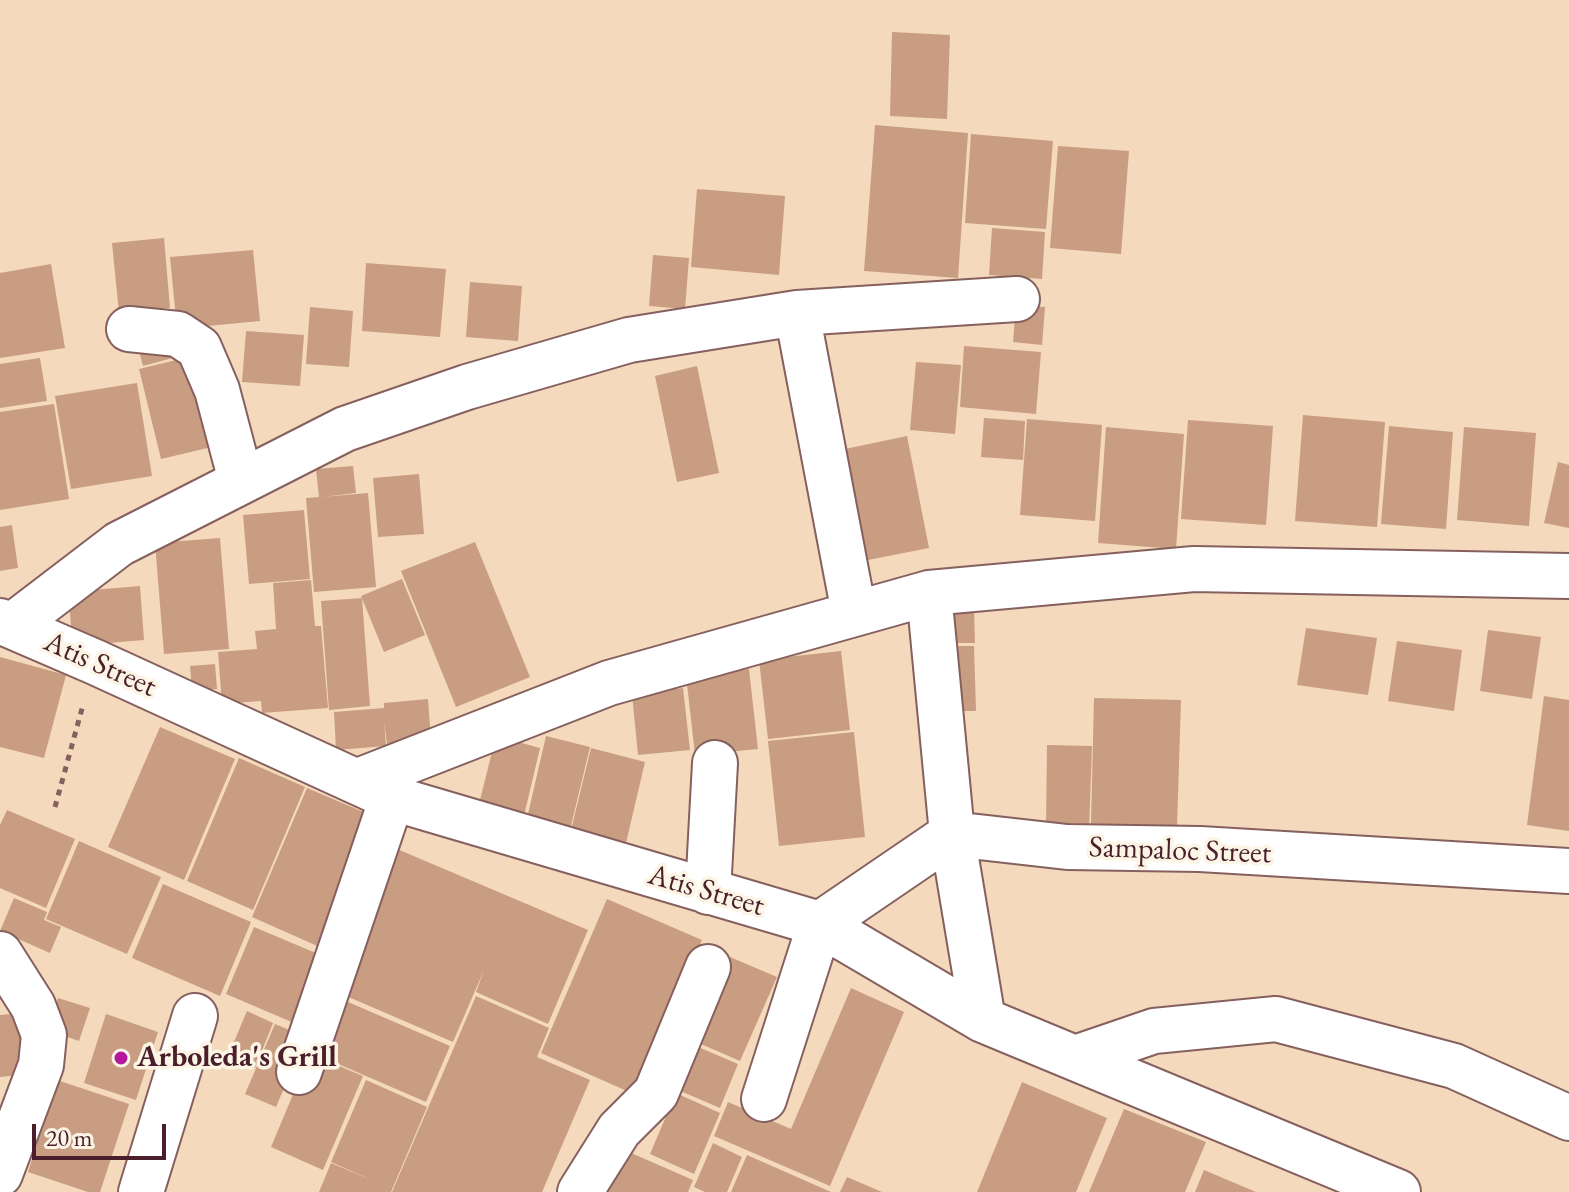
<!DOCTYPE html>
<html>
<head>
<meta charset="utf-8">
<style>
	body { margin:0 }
	#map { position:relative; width:1569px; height:1192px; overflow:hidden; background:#f4d9bc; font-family:"EB Garamond",serif }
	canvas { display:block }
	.scale { position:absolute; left:32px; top:1124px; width:134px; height:36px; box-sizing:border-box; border:4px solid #4a1f2b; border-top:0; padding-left:10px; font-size:24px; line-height:28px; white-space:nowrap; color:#4a1f2b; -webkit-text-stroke:6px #fcf5e5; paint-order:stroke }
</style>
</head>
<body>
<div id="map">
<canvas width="1569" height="1192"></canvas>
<div class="scale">20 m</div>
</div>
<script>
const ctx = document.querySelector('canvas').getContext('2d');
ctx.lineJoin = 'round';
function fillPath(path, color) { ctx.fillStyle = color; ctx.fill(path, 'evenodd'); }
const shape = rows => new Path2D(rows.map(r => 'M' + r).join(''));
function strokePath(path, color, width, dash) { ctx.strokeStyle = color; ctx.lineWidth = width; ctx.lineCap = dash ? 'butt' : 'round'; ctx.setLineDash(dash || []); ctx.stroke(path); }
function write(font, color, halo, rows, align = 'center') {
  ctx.font = font + ' "EB Garamond",serif'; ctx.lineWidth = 7; ctx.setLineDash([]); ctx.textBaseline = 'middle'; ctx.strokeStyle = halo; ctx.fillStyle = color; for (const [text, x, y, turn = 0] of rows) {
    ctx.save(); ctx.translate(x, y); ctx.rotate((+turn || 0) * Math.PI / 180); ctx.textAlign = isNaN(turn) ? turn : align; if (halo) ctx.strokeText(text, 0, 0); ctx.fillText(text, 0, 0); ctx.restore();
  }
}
fillPath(shape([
	[892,32,950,35,947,119,890,116],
	[875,125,968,133,958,278,864,271],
	[971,134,1053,141,1046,229,965,223],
	[1058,146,1129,151,1121,254,1050,248],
	[697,189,785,196,779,275,691,267],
	[992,228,1045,232,1042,279,989,275],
	[164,238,170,308,119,313,112,243],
	[253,250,260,321,177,329,170,257],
	[653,255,689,258,685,309,649,306],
	[366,263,446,269,440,337,362,331],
	[51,264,65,348,0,358,0,273],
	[470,282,522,286,518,341,466,337],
	[1016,305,1045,307,1042,345,1013,342],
	[310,307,353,311,349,367,306,364],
	[246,331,304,335,300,386,242,382],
	[137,343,176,357,143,366],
	[964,346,1041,352,1036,414,960,407],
	[197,355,220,445,161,459,139,369],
	[40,358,47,401,0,408,0,364],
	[916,362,961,365,955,434,910,430],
	[697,366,719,473,677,482,655,376],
	[137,383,152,476,71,489,55,396],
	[54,404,69,499,0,510,0,412],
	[1303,415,1385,422,1377,527,1295,521],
	[984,418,1025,421,1023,460,981,457],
	[1027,419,1102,425,1095,521,1020,515],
	[1188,420,1273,426,1266,525,1181,519],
	[1389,426,1453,432,1446,529,1381,524],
	[1106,427,1184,434,1176,549,1098,543],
	[1464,427,1536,433,1529,526,1457,520],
	[907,436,929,548,868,560,845,449],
	[1558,462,1569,465,1569,528,1544,523],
	[353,466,356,493,322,497,368,493,376,587,314,592,306,498,319,497,316,469],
	[419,474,424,534,378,537,373,478],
	[304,510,310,579,249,584,243,515],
	[12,525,18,568,0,571,0,527],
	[220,538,229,649,164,654,155,543],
	[475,542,530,677,456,707,401,571],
	[402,579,425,635,384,652,361,596],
	[311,580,315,626,321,626,328,708,262,713,261,701,222,704,218,652,257,649,255,631,276,629,273,583],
	[140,586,144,640,73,646,68,592],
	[362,598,370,706,329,710,321,601],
	[974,610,975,643,943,643,942,611],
	[1306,628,1377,638,1368,695,1297,685],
	[1488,630,1541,637,1532,699,1480,691],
	[1397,641,1462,650,1454,711,1388,701],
	[945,646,974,646,976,711,947,711],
	[841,651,850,730,768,739,759,660],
	[0,657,66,675,44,758,0,747],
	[215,664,217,689,192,691,190,666],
	[749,669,758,749,695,755,686,675],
	[683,688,690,750,638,755,632,694],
	[1544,696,1569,700,1569,831,1527,825],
	[1094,698,1181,700,1177,827,1091,824],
	[428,699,431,740,387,744,384,721,386,746,336,750,334,712,384,708,384,703],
	[160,727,235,759,184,880,108,847],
	[854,732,865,837,779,846,768,741],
	[496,736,540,748,523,820,478,808],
	[546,736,590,747,568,838,525,827],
	[1047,745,1092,746,1089,830,1046,829],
	[591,748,645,762,626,843,571,830],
	[239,758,305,787,253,910,187,881],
	[307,788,380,819,324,949,252,917],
	[7,810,75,839,46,908,0,888,0,825],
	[79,841,161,877,127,954,46,919],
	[390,846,588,930,548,1024,476,992,484,970,453,1042,330,989],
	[163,884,251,922,220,996,132,958],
	[14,898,47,912,44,920,61,927,50,953,0,931],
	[607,899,702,940,636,1095,541,1053],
	[254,927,323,956,294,1023,226,994],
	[730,957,777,977,740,1061,694,1041],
	[851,988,904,1012,830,1186,714,1136,728,1102,791,1129],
	[332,995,450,1046,426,1102,306,1050],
	[476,996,549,1028,537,1057,590,1080,542,1192,392,1192],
	[58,998,90,1008,79,1041,48,1030],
	[247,1011,273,1023,255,1068,228,1056],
	[22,1013,29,1074,0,1077,0,1015],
	[106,1014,158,1032,136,1100,84,1083],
	[275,1024,306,1037,276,1107,245,1094],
	[696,1046,738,1064,720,1108,678,1090],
	[310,1054,363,1076,323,1170,271,1147],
	[57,1080,129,1104,100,1192,88,1192,28,1172],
	[366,1080,427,1107,391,1192,319,1192,331,1163,376,1182,331,1162],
	[1022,1082,1107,1118,1076,1192,977,1192],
	[676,1093,720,1113,694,1174,650,1154],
	[1124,1109,1206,1142,1185,1192,1089,1192],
	[713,1143,742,1157,727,1192,705,1192,694,1187],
	[622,1149,693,1180,688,1192,604,1192],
	[747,1155,831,1192,731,1192],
	[1204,1170,1256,1192,1195,1192],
	[847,1177,882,1192,840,1192]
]), '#c99d81');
const minor = shape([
	[797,313,854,613],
	[129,329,178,334,199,348,217,390,241,481],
	[929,593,952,834,983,1020],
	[0,621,95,662,392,798,820,924,983,1020,1398,1192],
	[13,625,119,544,345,429,467,387,629,340,797,313,1017,299],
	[358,781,609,683,929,593,1194,569,1569,576],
	[708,892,715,763],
	[0,954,33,1006,44,1035,41,1065,0,1174],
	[1075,1058,1154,1031,1276,1019,1454,1066,1569,1118],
	[299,1072,392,798],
	[764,1099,820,924,952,834,1067,847,1200,849,1569,871],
	[141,1192,195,1016],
	[580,1192,619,1130,656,1093,708,967]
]);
strokePath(minor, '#86605e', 48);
strokePath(shape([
	[55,807,83,705]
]), '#86605e', 5, [6, 6]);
strokePath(minor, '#fff', 44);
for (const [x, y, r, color] of [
	[121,1058,8,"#b5179e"]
]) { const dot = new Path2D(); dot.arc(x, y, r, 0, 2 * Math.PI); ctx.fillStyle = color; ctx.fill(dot); strokePath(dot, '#fcf5e5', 3); }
write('30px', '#4a1f2b', '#fcf5e5', [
	["Atis Street",100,665,24],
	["Sampaloc Street",1180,851,2],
	["Atis Street",706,891,16]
]);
write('bold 30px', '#4a1f2b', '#fcf5e5', [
	["Arboleda's Grill",137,1058]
], 'left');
</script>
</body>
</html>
